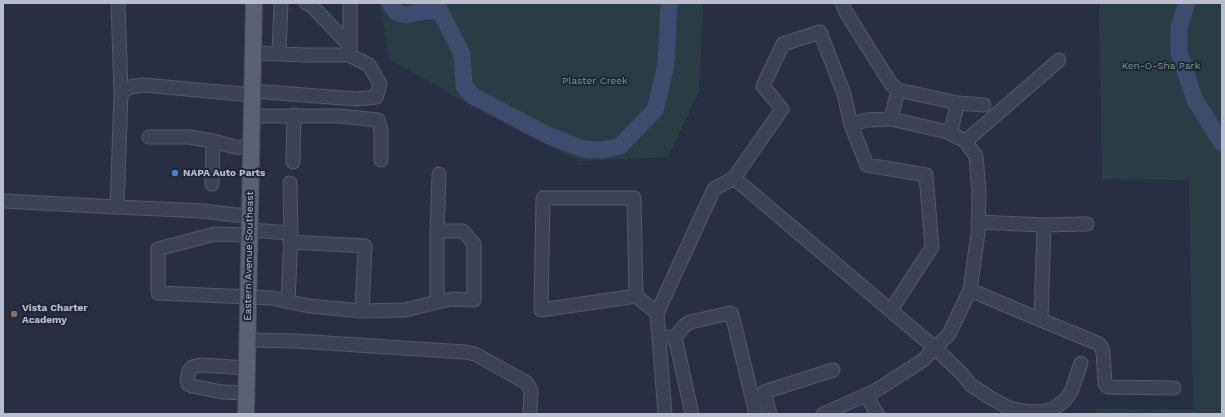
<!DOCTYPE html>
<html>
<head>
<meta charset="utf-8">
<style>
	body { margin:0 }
	#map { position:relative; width:1225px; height:417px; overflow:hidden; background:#282f43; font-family:"Work Sans",sans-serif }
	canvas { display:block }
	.frame { position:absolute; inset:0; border:4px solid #babecc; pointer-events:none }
</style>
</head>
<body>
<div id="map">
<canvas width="1225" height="417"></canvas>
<div class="frame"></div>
</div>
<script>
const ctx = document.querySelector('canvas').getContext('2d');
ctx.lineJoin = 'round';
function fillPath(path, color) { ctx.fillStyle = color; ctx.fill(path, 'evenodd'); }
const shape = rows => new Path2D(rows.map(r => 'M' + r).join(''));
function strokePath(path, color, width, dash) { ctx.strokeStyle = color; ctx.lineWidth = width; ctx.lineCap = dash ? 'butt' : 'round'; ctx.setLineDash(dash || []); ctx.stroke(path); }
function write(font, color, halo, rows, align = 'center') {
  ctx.font = font + ' "Work Sans",sans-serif'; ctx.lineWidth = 4; ctx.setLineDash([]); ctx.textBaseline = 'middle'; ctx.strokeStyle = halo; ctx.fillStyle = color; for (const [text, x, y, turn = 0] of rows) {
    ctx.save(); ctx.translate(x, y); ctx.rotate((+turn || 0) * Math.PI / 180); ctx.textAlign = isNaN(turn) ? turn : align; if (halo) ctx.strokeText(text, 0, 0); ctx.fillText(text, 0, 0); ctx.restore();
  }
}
fillPath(shape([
	[380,3,703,3,699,92,668,157,578,161,470,105,389,59],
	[1099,3,1222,3,1222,414,1096,414,1096,408,1193,410,1189,180,1102,179]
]), '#2a3d44');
strokePath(shape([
	[390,3,396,12,405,15,426,11,440,11,462,54,464,86,473,96,547,135,583,149,602,150,620,146,655,110,666,65,669,3],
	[1187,3,1179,27,1179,53,1195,100,1222,143]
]), '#3e4b6c', 17);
const minor = shape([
	[306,3,312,6,350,46],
	[842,3,847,14,891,84,898,90,958,103,984,105],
	[350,49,350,3],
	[279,54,281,3],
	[252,91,357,99,376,97,380,84,369,65,349,55,307,55,253,53],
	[121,93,130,87,144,85,252,95],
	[252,116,339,116,378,120,381,130,381,160],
	[891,119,898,90],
	[950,133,958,103],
	[149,137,189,137,213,141,235,147,252,148],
	[966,141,1059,60],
	[293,162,294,115],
	[212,184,213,141],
	[3,201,117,207,121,93,118,3],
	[117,207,203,211,235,215,250,215],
	[978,222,1044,225,1087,224],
	[1044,225,1041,320,1097,343,1101,346,1103,352,1105,384,1108,387,1174,388],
	[250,230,291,233,290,183],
	[250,235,215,234,158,249,158,293,272,298,309,306,362,311,405,310,437,302,452,299,474,300,474,244,463,231,437,231,439,174],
	[290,242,365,246,362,311],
	[970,290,1041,320],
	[636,296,634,198,543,198,541,310,636,296,657,313],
	[288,302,291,235],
	[437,302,437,231],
	[891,310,932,247,926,175,867,165,851,125,844,94,820,32,783,44,763,86,782,109,734,178,935,348],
	[667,337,675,337,692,414],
	[675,337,685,325,690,322,730,313,732,314,756,414],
	[247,340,296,341,465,352,475,354,527,383,531,391,530,414],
	[935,348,961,373,971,385,989,397,1009,408,1024,411,1041,412,1053,409,1064,401,1071,392,1081,363],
	[246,393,222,392,192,386,188,384,187,380,189,371,192,367,201,365,247,368],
	[866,395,877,414],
	[665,414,657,313,714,189,734,178],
	[770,414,764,392,833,370],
	[823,414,875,391,922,361,949,334,970,290,978,233,979,192,976,156,965,141,948,132,891,119,866,120,851,125]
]);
const major = shape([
	[246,414,254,3]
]);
strokePath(minor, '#555a6a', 15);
strokePath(major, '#464b5c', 18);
strokePath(minor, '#3c4253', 13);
strokePath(major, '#5b6173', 16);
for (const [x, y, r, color] of [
	[175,173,4,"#3f7fe0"],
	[14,314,4,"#8d6e63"]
]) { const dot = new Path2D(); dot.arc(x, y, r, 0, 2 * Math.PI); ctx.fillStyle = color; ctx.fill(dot); strokePath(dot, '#212738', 1.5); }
write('10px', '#729d82', '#212738', [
	["Ken-O-Sha Park",1161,66],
	["Plaster Creek",595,81]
]);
write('bold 10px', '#babecc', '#212738', [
	["NAPA Auto Parts",183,173],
	["Vista Charter",22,308],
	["Academy",22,320]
], 'left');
write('10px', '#babecc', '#212738', [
	["Eastern Avenue Southeast",249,256,-89]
]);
</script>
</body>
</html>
